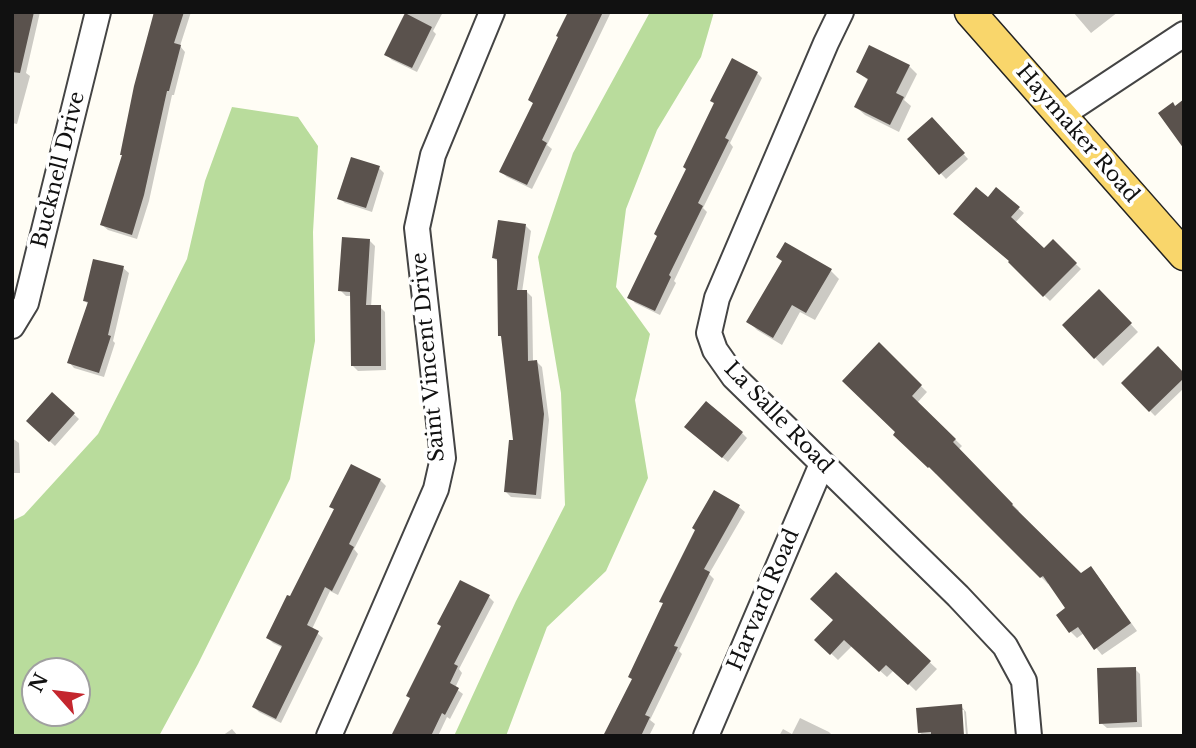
<!DOCTYPE html>
<html>
<head>
<meta charset="utf-8">
<style>
	body { margin:0 }
	#map { position:relative; width:1196px; height:748px; overflow:hidden; background:#fffdf5; font-family:"Libre Baskerville",serif }
	canvas { display:block }
	.frame { position:absolute; inset:0; border:14px solid #111; pointer-events:none }
	.north { position:absolute; left:21px; top:657px; width:70px; height:70px; box-sizing:border-box; background:#fff; border:2px solid #a0a0a0; border-radius:50%; rotate:298deg; font-size:19px; font-weight:700; line-height:28px; text-align:center; color:#111 }
	.north::after { content:''; display:block; margin:auto; width:24px; height:32px; background:#c4262e; clip-path:polygon(50% 0,100% 100%,50% 72%,0 100%) }
</style>
</head>
<body>
<div id="map">
<canvas width="1196" height="748"></canvas>
<div class="frame"></div>
<div class="north">N</div>
</div>
<script>
const ctx = document.querySelector('canvas').getContext('2d');
ctx.lineJoin = 'round';
function fillPath(path, color) { ctx.fillStyle = color; ctx.fill(path, 'evenodd'); }
const shape = rows => new Path2D(rows.map(r => 'M' + r).join(''));
function strokePath(path, color, width, dash) { ctx.strokeStyle = color; ctx.lineWidth = width; ctx.lineCap = dash ? 'butt' : 'round'; ctx.setLineDash(dash || []); ctx.stroke(path); }
function write(font, color, halo, rows, align = 'center') {
  ctx.font = font + ' "Libre Baskerville",serif'; ctx.lineWidth = 7; ctx.setLineDash([]); ctx.textBaseline = 'middle'; ctx.strokeStyle = halo; ctx.fillStyle = color; for (const [text, x, y, turn = 0] of rows) {
    ctx.save(); ctx.translate(x, y); ctx.rotate((+turn || 0) * Math.PI / 180); ctx.textAlign = isNaN(turn) ? turn : align; if (halo) ctx.strokeText(text, 0, 0); ctx.fillText(text, 0, 0); ctx.restore();
  }
}
fillPath(shape([
	[650,12,714,12,701,57,657,130,626,209,616,287,650,334,635,400,648,478,606,571,547,627,506,736,454,736,516,601,565,505,561,393,538,257,573,153],
	[232,107,298,117,318,146,313,232,315,341,290,479,198,664,159,736,12,736,12,521,24,515,98,434,187,259,205,181],
	[35,671,77,671,77,713,35,713]
]), '#b9dc9c');
fillPath(shape([
	[12,12,40,12,26,73,30,76,17,124,12,123],
	[151,12,191,12,180,46,185,52,174,95,172,95,149,201,137,239,108,230,102,225,124,156,155,16],
	[407,12,443,12,433,31,436,34,417,72,392,60,386,54],
	[571,12,611,12,547,145,552,149,532,189,507,177,501,172,534,104,530,100],
	[1073,12,1118,12,1091,33],
	[909,66,917,74,904,100,911,106,899,132,865,115,856,107,869,81,858,72],
	[757,73,762,78,730,143,733,147,703,208,707,212,674,281,676,283,660,315,635,303,630,297],
	[932,119,968,159,946,179,910,140],
	[379,168,384,173,372,212,345,203,339,198],
	[988,200,1018,208,1024,213,1015,223,1044,251,1053,242,1081,269,1050,301,1010,262],
	[526,226,531,231,522,292,527,292,532,297,533,362,537,362,542,367,549,420,541,499,511,497,505,491,515,442,503,338,499,335,499,263,494,258],
	[369,240,375,246,371,307,380,307,385,312,386,370,358,371,352,365,352,296,346,296,340,290],
	[123,268,129,273,113,341,115,343,104,377,74,368,69,362,89,305,85,301],
	[831,271,839,279,815,320,800,312,782,345,757,330,749,322],
	[1099,291,1138,332,1103,366,1064,325],
	[879,345,927,392,917,403,962,446,958,450,1019,511,1017,513,1081,575,1091,568,1097,575,1137,631,1102,655,1084,633,1077,638,1071,632,1068,608,1049,582,1048,584,937,472,936,474,902,441],
	[1184,375,1184,388,1155,416,1123,383],
	[52,394,79,419,55,446,28,421],
	[692,432,742,433,747,438,728,462],
	[12,438,19,443,20,473,12,473],
	[380,480,386,486,354,549,358,554,338,595,330,591,312,629,323,638,281,723,259,712,254,707,283,648,273,643,268,638,290,599,336,511,332,507],
	[714,493,739,507,745,512,709,574,714,579,679,651,682,654,650,720,655,724,649,736,605,736,633,680],
	[836,575,937,669,916,691,894,670,887,677,852,646,838,660,817,640,835,620],
	[489,597,494,602,459,669,462,673,455,688,463,694,450,719,447,717,438,736,393,736],
	[1135,669,1140,674,1142,727,1107,728,1101,723],
	[961,706,966,712,968,736,966,736,964,710,960,710,963,736,923,736,920,732],
	[800,718,829,732,833,736,779,736,783,729,792,734],
	[232,729,238,736,222,736]
]), '#0003');
fillPath(shape([
	[12,12,34,12,20,73,12,72],
	[154,12,184,12,174,43,181,45,169,91,167,91,144,195,132,235,100,225,122,155,120,155,134,86],
	[568,12,603,12,542,140,547,143,527,185,499,172,533,103,528,100,558,37,556,36],
	[405,13,432,27,412,68,384,55],
	[869,45,910,65,896,93,904,97,890,125,854,107,868,79,856,72],
	[732,58,758,72,725,138,729,140,698,203,703,206,669,275,671,277,655,311,627,298,657,236,654,234,686,169,683,167,714,103,710,101],
	[1184,99,1184,149,1158,113,1173,102,1175,106],
	[932,117,965,153,939,175,907,139],
	[351,157,380,166,366,208,337,199],
	[976,187,988,197,996,187,1020,207,1011,217,1044,248,1053,239,1077,263,1043,297,1008,262,1009,261,953,214],
	[498,220,526,224,517,290,527,290,528,361,537,360,544,414,536,495,504,492,509,440,513,440,501,336,498,336,497,259,492,258],
	[342,237,370,239,366,305,381,305,381,366,351,366,350,292,338,291],
	[785,242,832,269,806,313,792,305,773,338,746,322,782,261,776,257],
	[93,259,124,266,108,335,111,336,99,373,67,363,88,302,83,301],
	[1099,289,1132,323,1094,359,1062,325],
	[879,342,922,385,912,396,956,439,953,442,1013,504,1012,505,1081,573,1091,566,1131,623,1094,650,1078,627,1069,633,1056,615,1065,608,1043,576,1040,578,929,467,928,468,893,435,895,432,842,381],
	[1158,346,1184,373,1184,378,1149,412,1121,383],
	[52,392,75,413,49,442,26,421],
	[706,401,743,432,722,458,684,427],
	[351,464,381,479,349,544,354,547,332,591,325,587,307,625,319,631,276,719,252,707,282,646,266,638,287,595,290,596,334,509,329,507],
	[714,490,740,505,704,569,710,572,674,646,678,647,645,715,650,717,641,736,603,736,632,679,628,677,663,603,659,602,695,530,692,528],
	[836,572,931,661,908,685,886,665,879,672,844,640,830,655,814,640,833,620,810,599],
	[460,580,490,595,454,664,458,666,450,683,459,688,445,715,442,713,431,736,391,736,410,698,406,696,441,626,437,624],
	[1136,667,1137,722,1099,724,1097,668],
	[962,704,964,736,931,736,931,732,918,733,916,708]
]), '#5a524d');
const minor = shape([
	[841,12,826,43,717,298,709,333,715,350,734,377,958,596,1005,646,1024,681,1029,736],
	[1060,116,1184,34],
	[12,326,26,303,98,12],
	[329,736,436,489,443,458,417,228,433,155,492,12],
	[706,736,822,464]
]);
const major = shape([
	[970,12,1184,255]
]);
strokePath(minor, '#444', 28);
strokePath(major, '#222', 33);
strokePath(minor, '#fff', 24);
strokePath(major, '#f9d66b', 30);
write('21px', '#111', '#fff', [
	["Haymaker Road",1077,134,49],
	["Bucknell Drive",59,170,-76],
	["Saint Vincent Drive",429,357,-95],
	["La Salle Road",778,418,46],
	["Harvard Road",764,600,-67]
]);
</script>
</body>
</html>
